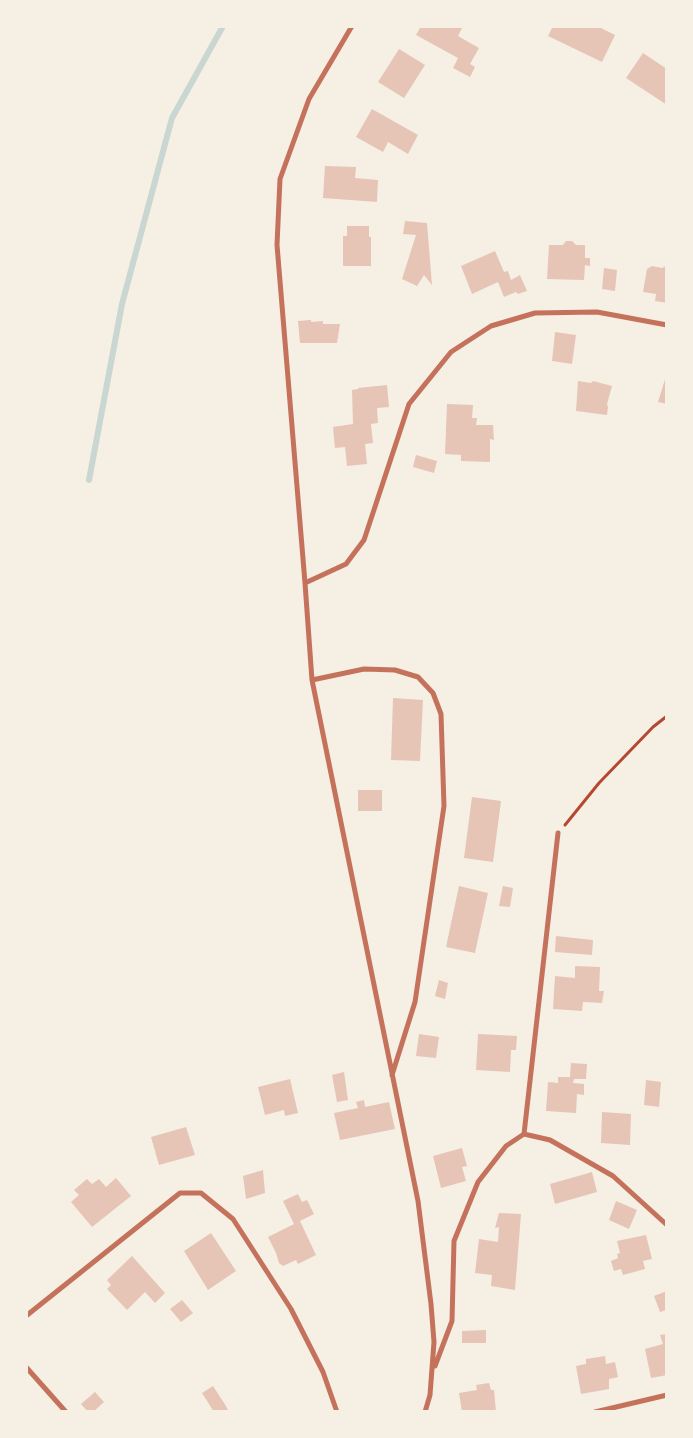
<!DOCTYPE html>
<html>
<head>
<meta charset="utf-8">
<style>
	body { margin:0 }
	#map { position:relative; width:693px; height:1438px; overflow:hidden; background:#f6efe4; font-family:"Sofia Sans Condensed",sans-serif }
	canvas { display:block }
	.frame { position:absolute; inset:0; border:28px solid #f6efe4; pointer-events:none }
</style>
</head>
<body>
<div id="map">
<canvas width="693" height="1438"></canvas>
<div class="frame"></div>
</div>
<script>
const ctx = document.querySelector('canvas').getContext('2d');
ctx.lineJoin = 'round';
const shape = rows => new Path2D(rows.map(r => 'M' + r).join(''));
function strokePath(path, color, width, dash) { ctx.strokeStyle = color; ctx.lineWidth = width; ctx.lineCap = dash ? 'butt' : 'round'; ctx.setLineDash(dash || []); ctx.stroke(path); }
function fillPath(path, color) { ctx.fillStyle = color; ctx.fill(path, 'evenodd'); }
strokePath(shape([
	[89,480,122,304,172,118,223,26]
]), '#c9d6d2', 6);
fillPath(shape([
	[421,26,463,26,458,36,479,48,470,64,475,67,470,77,453,68,458,58,416,35],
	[553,26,597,26,615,35,602,62,548,36],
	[399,49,425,65,404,98,378,82],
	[643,53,667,69,667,105,626,78],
	[372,109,418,135,408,154,388,142,383,152,356,137],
	[325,166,356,167,355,178,378,180,377,202,323,198],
	[405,221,427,223,432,285,424,275,417,286,402,279,416,235,403,234],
	[347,226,369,226,369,237,371,237,371,266,343,266,343,236,347,236],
	[566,241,572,241,576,245,585,245,585,258,590,258,590,266,585,265,584,280,547,279,549,245,563,245],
	[495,251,504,272,508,271,511,280,520,275,527,291,518,294,516,292,504,297,498,282,472,294,461,266],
	[667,265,667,303,655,301,656,294,643,292,647,269,652,266,662,268],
	[604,268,617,270,615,291,602,289],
	[311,320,311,322,323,321,323,324,340,324,337,343,300,343,298,321],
	[555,332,576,335,572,364,552,361],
	[666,376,667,377,667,404,658,402],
	[578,381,591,383,593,381,612,386,607,404,608,407,607,415,576,411],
	[387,385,389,407,377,408,378,423,371,424,373,443,365,444,367,464,347,466,345,447,335,448,333,427,353,424,352,390,358,389,358,388],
	[447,404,473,405,472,418,477,418,476,425,493,425,494,440,490,439,490,462,461,461,461,455,445,454],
	[416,455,437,461,434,473,413,467],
	[393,698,423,700,420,761,391,760],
	[358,790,382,790,382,811,358,811],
	[472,797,501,801,493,862,464,858],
	[459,886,488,893,475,953,446,947],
	[503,886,513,888,510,907,499,906],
	[556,936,593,940,592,955,555,952],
	[575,966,600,967,599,991,604,991,602,1003,583,1002,582,1011,553,1009,555,976,575,978],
	[439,980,448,983,445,999,435,996],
	[419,1034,439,1037,436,1058,416,1056],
	[478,1034,517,1036,516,1050,511,1050,510,1072,476,1070],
	[571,1063,587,1064,586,1079,574,1079,573,1083,584,1084,584,1095,577,1094,576,1113,546,1111,548,1082,558,1083,558,1077,570,1077],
	[344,1072,348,1100,337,1102,332,1075],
	[290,1079,298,1113,285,1116,284,1110,265,1115,258,1087],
	[646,1080,661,1082,659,1107,644,1105],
	[364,1100,365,1107,389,1102,395,1129,340,1140,334,1113,358,1108,356,1102],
	[602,1112,631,1114,630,1145,601,1143],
	[186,1127,195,1155,159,1165,151,1137],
	[462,1148,467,1166,462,1167,466,1181,441,1188,433,1156],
	[263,1170,265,1193,246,1199,243,1176],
	[592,1172,597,1192,555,1204,550,1184],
	[116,1178,131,1196,92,1227,71,1202,79,1195,74,1190,87,1179,92,1184,99,1179,106,1187],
	[298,1194,302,1202,307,1200,314,1214,300,1221,316,1255,298,1264,296,1260,283,1266,279,1263,276,1253,268,1237,294,1224,283,1201],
	[616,1201,637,1210,629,1229,609,1220],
	[499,1213,521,1214,515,1290,491,1286,492,1275,475,1273,479,1239,498,1242,499,1227,495,1228],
	[211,1233,236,1271,208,1290,184,1251],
	[646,1235,652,1259,643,1261,645,1269,623,1275,621,1269,614,1271,611,1261,618,1258,617,1254,620,1253,617,1241],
	[132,1256,165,1293,155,1303,145,1292,127,1310,107,1289,111,1285,107,1280],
	[667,1291,667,1310,660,1312,654,1296],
	[182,1300,193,1313,181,1322,170,1309],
	[486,1330,486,1343,462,1343,462,1331],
	[667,1334,667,1375,651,1378,645,1349,663,1344,660,1335],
	[605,1356,606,1364,615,1362,618,1377,609,1379,609,1389,581,1394,576,1366,586,1364,586,1359],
	[489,1383,491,1390,494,1390,496,1412,462,1412,459,1393,477,1390,476,1385],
	[213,1386,226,1406,229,1412,214,1412,202,1393],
	[95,1392,104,1402,93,1412,88,1412,81,1404]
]), '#e6c5b7');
strokePath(shape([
	[565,825,599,783,653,727,667,716]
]), '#b5482f', 3);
strokePath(shape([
	[352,26,309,99,280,179,277,245,305,583,312,680,418,1201,431,1304,434,1342,430,1395,425,1412],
	[305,583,346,564,364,540,409,404,451,352,491,326,535,313,597,312,667,325],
	[312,680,364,669,395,670,418,677,433,693,441,714,444,806,415,1002,392,1075],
	[524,1134,558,833],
	[26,1316,180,1193,201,1193,233,1219,291,1309,323,1372,337,1412],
	[435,1366,452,1321,454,1241,478,1182,506,1146,524,1134,550,1140,613,1176,667,1225],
	[26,1367,66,1412],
	[595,1412,667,1395]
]), '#c5725c', 5);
</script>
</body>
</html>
